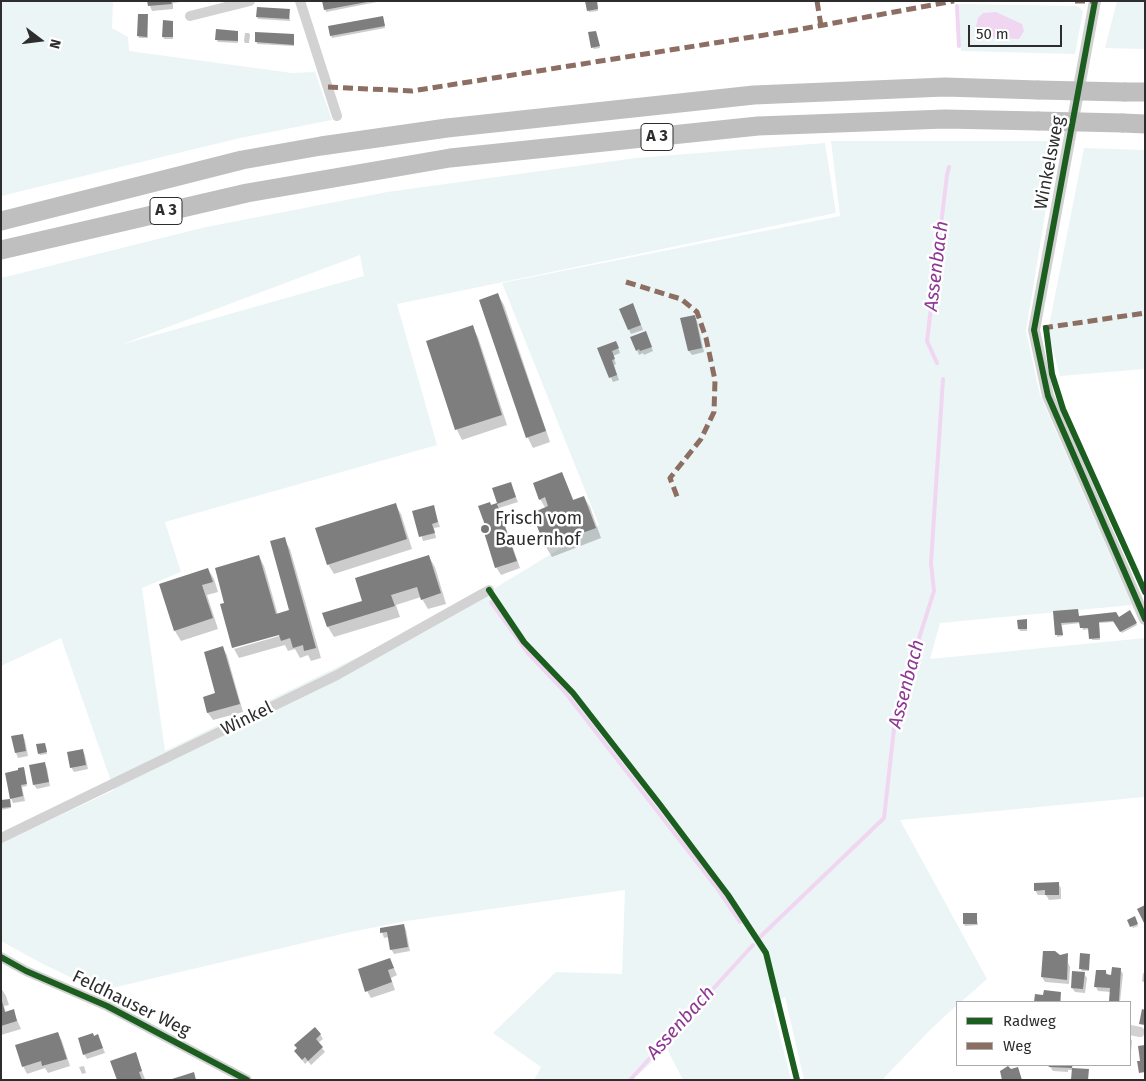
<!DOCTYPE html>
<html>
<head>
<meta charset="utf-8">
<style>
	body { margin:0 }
	#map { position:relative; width:1146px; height:1081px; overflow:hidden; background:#fff; font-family:"Fira Sans",sans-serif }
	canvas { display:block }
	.frame { position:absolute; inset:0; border:2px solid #2d2d2d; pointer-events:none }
	.legend { position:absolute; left:956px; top:1001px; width:175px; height:65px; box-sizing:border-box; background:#fff; border:1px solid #ababab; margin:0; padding:6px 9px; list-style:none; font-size:15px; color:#2d2d2d }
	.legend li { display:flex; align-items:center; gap:10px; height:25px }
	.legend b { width:25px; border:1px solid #ababab }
	.north { position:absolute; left:15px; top:15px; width:50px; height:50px; -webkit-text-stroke:4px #fff; paint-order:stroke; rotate:105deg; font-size:14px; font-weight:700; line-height:20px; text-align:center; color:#2d2d2d }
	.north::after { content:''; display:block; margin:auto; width:18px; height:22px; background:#2d2d2d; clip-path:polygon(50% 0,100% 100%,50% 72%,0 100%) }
	.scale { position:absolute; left:968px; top:25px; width:94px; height:22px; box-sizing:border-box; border:2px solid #2d2d2d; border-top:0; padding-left:6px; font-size:15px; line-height:18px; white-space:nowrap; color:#2d2d2d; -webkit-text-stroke:4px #fff; paint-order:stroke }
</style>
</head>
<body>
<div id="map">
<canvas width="1146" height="1081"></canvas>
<div class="frame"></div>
<ul class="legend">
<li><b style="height:6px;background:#1b5e20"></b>Radweg</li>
<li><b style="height:6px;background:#8d6e63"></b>Weg</li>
</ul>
<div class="north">N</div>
<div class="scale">50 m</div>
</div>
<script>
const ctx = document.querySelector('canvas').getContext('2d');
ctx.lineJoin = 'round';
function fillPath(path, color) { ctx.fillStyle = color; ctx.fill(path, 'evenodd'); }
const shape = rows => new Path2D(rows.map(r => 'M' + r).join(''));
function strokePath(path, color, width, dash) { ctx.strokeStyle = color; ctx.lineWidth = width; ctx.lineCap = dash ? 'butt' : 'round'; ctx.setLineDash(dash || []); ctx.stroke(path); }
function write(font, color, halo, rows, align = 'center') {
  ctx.font = font + ' "Fira Sans",sans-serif'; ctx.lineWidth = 5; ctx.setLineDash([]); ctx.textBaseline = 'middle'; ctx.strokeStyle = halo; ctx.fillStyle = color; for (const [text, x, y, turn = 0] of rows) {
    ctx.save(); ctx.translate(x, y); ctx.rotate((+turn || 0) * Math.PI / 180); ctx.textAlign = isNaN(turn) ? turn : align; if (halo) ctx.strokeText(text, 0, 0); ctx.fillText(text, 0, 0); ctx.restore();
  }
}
fillPath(shape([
	[1,1,113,1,112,28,128,37,129,51,292,73,315,72,332,120,240,138,1,196],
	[1117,1,1145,1,1145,49,1105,48],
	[959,4,1077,6,1083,11,1075,54,961,51],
	[831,141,1057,141,1026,331,1040,395,1132,605,940,623,930,659,1145,638,1145,797,900,820,987,979,961,1002,957,1002,957,1005,931,1029,882,1080,804,1080,785,997,772,1004,791,1080,683,1080,667,1049,632,1080,534,1080,541,1067,493,1033,556,972,622,974,625,890,406,921,346,933,99,991,43,964,1,941,1,843,114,790,61,638,1,666,1,278,206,227,387,192,636,158,825,143,836,213,397,304,437,445,165,522,181,572,142,588,165,751,477,599,599,525,502,283,840,216],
	[360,255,364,276,120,345],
	[1084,148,1145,150,1145,369,1060,376,1048,331]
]), '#ebf5f5');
fillPath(shape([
	[996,12,1022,24,1024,31,1019,39,979,37,975,30,978,18,983,13]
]), '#f1d6f2');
fillPath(shape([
	[148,1,187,1,173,3,173,9,152,11],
	[323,1,382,1,326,12],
	[597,1,598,11,589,12,588,10],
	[289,10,290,21,258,19,257,17],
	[148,15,148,38,139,38,138,36],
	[383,17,385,28,332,38,331,36,330,27],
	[172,22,173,39,164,39,163,37],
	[238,32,238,43,218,42,217,40],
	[596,32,600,48,594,49,593,48],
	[245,33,249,33,250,35,249,43,245,43,244,41],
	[256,33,293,36,294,46,257,44],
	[498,295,504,305,550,442,533,448,528,438,481,301],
	[620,309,635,309,643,330,631,334],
	[694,316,697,321,704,352,692,355,689,351,681,319],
	[472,327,478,337,507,425,462,440,457,430,428,341],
	[648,338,653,351,644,355,643,353,639,355,637,350],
	[618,347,620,353,613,356,616,364,614,365,619,380,613,382,598,349],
	[562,473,574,501,584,497,590,507,601,538,552,557,546,547,534,513,546,509,540,499],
	[510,483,518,502,499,508,520,568,501,575,496,567,486,526,491,506,498,504,494,489],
	[395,504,401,514,412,549,334,574,328,564],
	[433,507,440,527,434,528,436,538,423,541,414,512],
	[284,539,290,549,321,658,311,661,308,655,300,658,295,649,288,651,285,645,239,658,234,649,286,634,285,632,234,646,234,649,221,605,226,604,259,556,264,566,278,615,291,611],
	[429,557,435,567,446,604,428,609,421,597,396,605,400,617,334,637,328,627,324,614,363,602],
	[208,569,214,579,218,592,207,595,218,629,181,641,175,631],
	[1077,610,1079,617,1119,619,1129,612,1137,625,1122,633,1115,622,1099,623,1100,640,1092,640,1090,629,1083,630,1081,623,1062,625,1063,636,1057,637,1054,612],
	[1026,621,1027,631,1020,631,1019,629],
	[223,648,227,655,243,712,213,720,208,713,204,698,217,694],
	[22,735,25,740,28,756,18,758,16,753,13,737],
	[46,746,47,754,40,755,39,753],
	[82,750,85,755,88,769,74,772,71,767],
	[44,763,47,768,50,786,37,789,34,785],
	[24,770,27,786,22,787,25,801,13,803,11,798],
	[10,800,11,808,1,810,1,801],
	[1058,883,1061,888,1061,899,1049,900,1046,895,1038,895,1035,890],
	[976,914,978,925,965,926,964,924],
	[1134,918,1138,926,1133,928,1129,921],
	[404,925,406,930,410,951,394,954,391,949,389,937,384,938,381,929],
	[1067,954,1068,963,1070,967,1069,984,1045,982,1042,977,1061,957],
	[1089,955,1089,971,1082,971,1081,969],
	[390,959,397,975,391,978,395,990,371,998,367,991],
	[1120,969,1123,974,1120,1002,1112,1002,1111,992,1098,991,1096,987,1106,972,1108,976,1112,976],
	[1143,973,1145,974,1145,983,1142,981],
	[1084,974,1087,978,1085,993,1075,992,1072,988],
	[1,988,6,996,9,1005,4,1006,6,1013,13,1011,21,1029,1,1035],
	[1061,993,1061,1002,1035,1002,1036,995,1044,997],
	[58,1033,62,1041,70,1066,48,1073,45,1068,27,1074,23,1066],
	[320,1034,323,1039,318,1043,325,1052,311,1065,308,1061,305,1064,296,1051],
	[98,1036,105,1053,87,1059,84,1054,94,1037],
	[1130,1037,1132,1041,1131,1052,1130,1052],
	[135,1053,145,1079,118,1080],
	[1049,1065,1073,1065,1072,1069,1088,1070,1088,1080,1072,1080,1073,1070,1068,1070,1068,1072,1053,1071],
	[84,1066,86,1073,82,1074,79,1067]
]), '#0003');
strokePath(shape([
	[957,6,959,46],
	[937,363,927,341,947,175,949,167],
	[491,602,528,653,565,692,717,888,740,922],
	[760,937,884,818,896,711,934,591,931,563,943,379],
	[630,1080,753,945]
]), '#f1d6f2', 4);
fillPath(shape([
	[147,1,171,1,172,4,148,6],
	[322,1,367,1,367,2,324,10],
	[585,1,597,1,598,9,587,11],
	[257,7,290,9,289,19,256,17],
	[138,14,148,14,147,37,137,36],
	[383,16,385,26,330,36,328,26],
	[163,20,173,21,173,37,162,37],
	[216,29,238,31,238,41,215,40],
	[596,31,600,46,591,48,588,32],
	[255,32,294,34,294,45,255,42],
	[498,293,546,431,526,438,479,300],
	[633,303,641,325,628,330,619,309],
	[695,315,702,348,688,351,680,318],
	[473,325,502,415,455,430,426,341],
	[646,331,652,347,640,351,639,349,636,351,630,337],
	[616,341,619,348,612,351,615,359,612,360,617,375,609,378,597,348],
	[562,472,573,500,584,496,596,528,545,547,532,513,548,506,545,497,539,500,533,483],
	[511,482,516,497,497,504,517,561,495,568,482,526,485,525,478,506,490,502,491,505,497,503,492,488],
	[396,503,407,539,327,565,315,528],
	[434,505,438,522,432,524,435,533,419,537,412,511],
	[285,537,316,648,304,651,303,645,293,648,290,638,281,641,279,635,232,648,220,604,224,603,215,568,259,555,276,614,289,610,270,541],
	[429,555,441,593,421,600,417,587,391,595,395,606,327,627,322,613,362,601,355,578],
	[208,568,213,582,202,585,213,618,174,631,159,584],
	[1078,609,1079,616,1116,612,1119,617,1130,610,1137,623,1120,632,1113,621,1099,622,1100,638,1089,639,1088,628,1080,628,1079,622,1061,623,1063,635,1055,635,1053,611],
	[1027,619,1027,629,1018,629,1017,620],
	[223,646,240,704,207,713,203,697,215,693,204,652],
	[23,734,26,751,15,753,11,736],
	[45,743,47,752,38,754,36,744],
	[83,749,86,765,70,768,67,752],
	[45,762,49,782,33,785,29,765],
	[24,767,27,784,21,785,23,796,10,799,5,773,18,770,18,768],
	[10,799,11,807,1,808,1,800],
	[1059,882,1059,895,1045,895,1045,890,1034,891,1034,883],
	[1145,905,1145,925,1137,909],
	[963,913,977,913,977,924,963,924],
	[1135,916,1138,924,1130,927,1127,920],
	[404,924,408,947,390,950,387,932,380,933,380,928],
	[1043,951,1055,951,1060,955,1068,953,1067,980,1041,977],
	[1080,953,1090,954,1089,970,1079,969],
	[390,958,394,968,388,970,392,982,365,992,358,969],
	[1112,967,1121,968,1119,1001,1109,1001,1110,988,1094,987,1096,970,1106,970,1106,974,1111,975],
	[1072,971,1085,972,1083,989,1071,988],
	[1044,990,1061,992,1060,1002,1034,1002,1035,994,1043,995],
	[2,1001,5,1012,14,1009,17,1021,1,1026],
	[1142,1009,1145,1010,1145,1025,1139,1024],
	[315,1027,321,1034,316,1039,323,1047,308,1061,305,1057,302,1060,294,1051,297,1048,294,1045],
	[58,1032,67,1059,42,1066,41,1061,22,1067,15,1045],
	[93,1033,94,1036,98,1034,103,1048,83,1055,78,1038],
	[1145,1045,1145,1072,1139,1073,1137,1061,1140,1061,1138,1046],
	[136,1052,142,1071,139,1072,142,1080,117,1080,110,1061],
	[1048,1065,1072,1065,1072,1068,1049,1067],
	[1008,1066,1011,1069,1018,1067,1022,1080,1002,1080,1000,1071],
	[1072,1068,1089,1069,1088,1080,1071,1080],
	[194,1072,196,1080,172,1080,172,1079]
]), '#7e7e7e');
strokePath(shape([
	[300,1,337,116],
	[190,16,250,1],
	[1,838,337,675,489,590],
	[1,957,26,971,107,1006,247,1080],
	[1130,1030,1140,1032]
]), '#d2d2d2', 10);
strokePath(shape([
	[1095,1,1034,330,1048,396,1145,619]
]), '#d2d2d2', 12);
strokePath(shape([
	[1125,92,1145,92],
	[1123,123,1145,124],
	[1,221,242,160,321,146,447,128,754,95,945,87,1038,90],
	[1,250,247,193,450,158,758,126,945,119,1038,121]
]), '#bfbfbf', 19);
strokePath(shape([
	[1038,90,1125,92],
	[1038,121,1123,123]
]), '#bfbfbf', 19);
strokePath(shape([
	[817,1,821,26],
	[1075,1,1095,1],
	[328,87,412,91,796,30,954,1],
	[626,282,681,299,697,312,706,338,715,380,714,412,701,439,670,478,678,499],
	[1043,328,1145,313]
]), '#8d6e63', 5, [10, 5]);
strokePath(shape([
	[1095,1,1034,330,1048,396,1145,619],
	[1046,328,1052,374,1063,409,1145,592],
	[489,590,524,642,573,693,661,806,728,895,766,953,797,1080],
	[1,957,26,971,107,1006,247,1080]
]), '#1b5e20', 6);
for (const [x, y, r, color] of [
	[485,529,5,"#767676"]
]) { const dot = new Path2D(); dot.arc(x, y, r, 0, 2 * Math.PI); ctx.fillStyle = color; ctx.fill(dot); strokePath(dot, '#fff', 2); }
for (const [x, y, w] of [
	[657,137,32],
	[166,211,32]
]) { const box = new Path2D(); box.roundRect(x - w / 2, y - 13.5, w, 27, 4); ctx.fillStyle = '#fff'; ctx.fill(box); strokePath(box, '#2d2d2d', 1); }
write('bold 16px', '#2d2d2d', null, [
	["A 3",657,137],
	["A 3",166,211]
]);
write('18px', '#2d2d2d', '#fff', [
	["Winkelsweg",1050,163,-79],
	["Winkel",247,719,-26],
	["Feldhauser Weg",131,1004,26]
]);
write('18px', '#2d2d2d', '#fff', [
	["Frisch vom",495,519],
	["Bauernhof",495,540]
], 'left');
write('italic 19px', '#8f3694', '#fff', [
	["Assenbach",937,266,-83],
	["Assenbach",907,684,-75],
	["Assenbach",681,1023,-48]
]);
</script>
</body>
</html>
